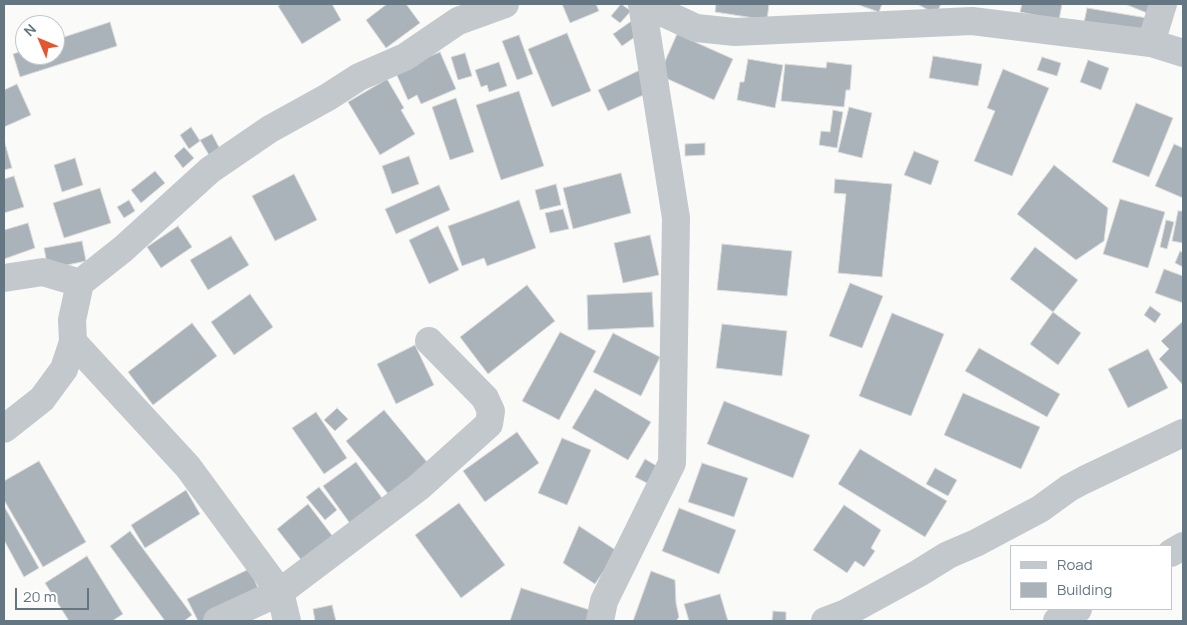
<!DOCTYPE html>
<html>
<head>
<meta charset="utf-8">
<style>
	body { margin:0 }
	#map { position:relative; width:1187px; height:625px; overflow:hidden; background:#fafaf8; font-family:Manrope,sans-serif }
	canvas { display:block }
	.frame { position:absolute; inset:0; border:5px solid #657683; pointer-events:none }
	.legend { position:absolute; left:1010px; top:545px; width:162px; height:65px; box-sizing:border-box; background:#fff; border:1px solid #c1c8cd; margin:0; padding:6px 9px; list-style:none; font-size:15px; color:#657683 }
	.legend li { display:flex; align-items:center; gap:10px; height:25px }
	.legend b { width:25px; border:1px solid #c1c8cd }
	.north { position:absolute; left:15px; top:15px; width:50px; height:50px; box-sizing:border-box; background:#fff; border:1px solid #c1c8cd; border-radius:50%; rotate:315deg; font-size:14px; font-weight:700; line-height:20px; text-align:center; color:#657683 }
	.north::after { content:''; display:block; margin:auto; width:18px; height:22px; background:#e4572e; clip-path:polygon(50% 0,100% 100%,50% 72%,0 100%) }
	.scale { position:absolute; left:15px; top:588px; width:74px; height:22px; box-sizing:border-box; border:2px solid #657683; border-top:0; padding-left:6px; font-size:15px; line-height:18px; white-space:nowrap; color:#657683; -webkit-text-stroke:4px #fff; paint-order:stroke }
</style>
</head>
<body>
<div id="map">
<canvas width="1187" height="625"></canvas>
<div class="frame"></div>
<ul class="legend">
<li><b style="height:6px;background:#c3c8cc"></b>Road</li>
<li><b style="height:14px;background:#aab3b9"></b>Building</li>
</ul>
<div class="north">N</div>
<div class="scale">20 m</div>
</div>
<script>
const ctx = document.querySelector('canvas').getContext('2d');
ctx.lineJoin = 'round';
function fillPath(path, color) { ctx.fillStyle = color; ctx.fill(path, 'evenodd'); }
const shape = rows => new Path2D(rows.map(r => 'M' + r).join(''));
function strokePath(path, color, width, dash) { ctx.strokeStyle = color; ctx.lineWidth = width; ctx.lineCap = dash ? 'butt' : 'round'; ctx.setLineDash(dash || []); ctx.stroke(path); }
const building = shape([
	[282,4,332,4,341,20,302,44,278,6,282,4],
	[387,4,406,4,420,23,386,48,366,20,387,4],
	[562,4,596,4,599,11,570,23,562,4],
	[621,4,631,11,620,23,611,16,621,4],
	[716,4,769,4,767,20,715,12,716,4],
	[856,4,882,4,879,12,856,4],
	[917,4,941,4,936,14,917,4],
	[1022,4,1062,4,1059,20,1020,12,1022,4],
	[1125,4,1151,4,1147,13,1125,4],
	[1087,8,1153,19,1150,34,1084,23,1087,8],
	[633,20,642,32,622,46,613,34,633,20],
	[110,22,117,46,20,77,13,54,25,50,25,55,55,55,55,40,110,22],
	[567,33,591,91,552,107,528,49,567,33],
	[677,34,733,59,714,100,659,75,677,34],
	[519,35,533,74,517,80,502,41,519,35],
	[440,52,456,89,421,104,417,95,408,100,395,71,440,52],
	[465,53,472,76,458,80,451,57,465,53],
	[933,56,982,64,978,86,929,78,933,56],
	[1042,57,1061,63,1057,76,1037,70,1042,57],
	[748,59,783,65,775,108,737,100,740,82,744,82,748,59],
	[1088,60,1109,68,1101,90,1080,82,1088,60],
	[499,62,507,86,489,92,487,85,481,87,475,70,499,62],
	[827,62,852,65,850,90,846,90,844,107,781,101,785,64,826,68,827,62],
	[1003,69,1049,88,1012,176,974,161,995,111,987,108,1003,69],
	[640,70,650,92,608,111,598,90,640,70],
	[387,79,404,108,401,110,415,134,380,155,348,102,387,79],
	[17,84,31,115,4,127,4,90,17,84],
	[519,91,544,166,501,180,476,105,519,91],
	[456,98,474,152,450,160,432,107,456,98],
	[1136,103,1173,118,1149,177,1112,162,1136,103],
	[849,107,872,113,862,158,838,152,849,107],
	[833,110,843,112,837,148,819,145,821,131,830,132,833,110],
	[191,127,200,141,189,149,180,135,191,127],
	[212,134,220,149,209,155,200,140,212,134],
	[4,140,12,168,4,170,4,140],
	[705,143,705,155,685,156,685,144,705,143],
	[1174,144,1183,148,1183,198,1155,186,1174,144],
	[184,147,194,158,183,168,174,156,184,147],
	[914,151,939,161,931,185,904,175,914,151],
	[409,156,419,184,392,194,382,166,409,156],
	[75,158,83,185,62,192,54,165,75,158],
	[1054,165,1108,208,1104,241,1076,260,1017,214,1054,165],
	[155,171,165,183,141,203,131,190,155,171],
	[621,173,631,213,573,229,563,188,621,173],
	[294,174,317,220,275,241,252,196,294,174],
	[14,176,24,207,4,213,4,179,14,176],
	[835,179,892,184,882,277,838,273,846,194,834,193,835,179],
	[556,184,561,205,540,210,535,190,556,184],
	[439,185,450,210,396,234,385,209,439,185],
	[100,188,111,223,64,238,53,203,100,188],
	[1120,199,1165,212,1148,268,1103,254,1120,199],
	[129,200,135,211,124,218,117,207,129,200],
	[519,200,536,248,487,266,484,258,462,266,448,226,519,200],
	[563,209,569,229,550,233,545,213,563,209],
	[1178,211,1183,211,1183,243,1172,241,1178,211],
	[1166,220,1174,222,1167,249,1160,247,1166,220],
	[28,223,35,248,4,259,4,230,28,223],
	[178,226,192,247,161,268,147,247,178,226],
	[438,226,459,270,429,284,409,240,438,226],
	[650,235,659,275,623,283,614,243,650,235],
	[231,236,249,265,208,290,190,260,231,236],
	[82,241,86,261,48,269,44,248,82,241],
	[722,244,792,251,787,296,717,290,722,244],
	[1035,247,1078,280,1053,312,1010,279,1035,247],
	[1180,251,1183,253,1183,267,1175,263,1180,251],
	[1164,269,1183,276,1183,303,1155,293,1164,269],
	[850,283,883,296,862,348,829,336,850,283],
	[527,285,555,321,488,374,460,337,527,285],
	[652,292,654,327,588,330,587,295,652,292],
	[250,294,273,327,234,355,211,322,250,294],
	[1150,306,1161,314,1155,323,1144,315,1150,306],
	[1053,312,1081,333,1058,365,1030,344,1053,312],
	[892,313,944,334,911,416,859,396,892,313],
	[1182,322,1183,323,1183,385,1159,359,1169,349,1161,341,1182,322],
	[192,323,217,356,153,405,128,372,192,323],
	[722,324,787,331,782,376,716,368,722,324],
	[560,332,596,351,559,420,522,401,560,332],
	[613,333,660,357,641,396,593,372,613,333],
	[415,345,434,385,396,404,377,364,415,345],
	[979,348,1060,394,1047,417,965,371,979,348],
	[1148,349,1168,388,1128,408,1108,369,1148,349],
	[595,389,651,422,628,460,572,428,595,389],
	[963,393,1040,427,1021,469,944,435,963,393],
	[724,401,810,435,793,478,707,444,724,401],
	[337,408,348,419,335,431,324,420,337,408],
	[384,410,432,468,393,500,346,441,384,410],
	[316,412,347,458,324,474,292,428,316,412],
	[517,432,539,463,485,502,463,471,517,432],
	[562,438,591,450,567,505,538,493,562,438],
	[860,449,947,501,925,537,838,484,860,449],
	[645,459,660,468,651,485,635,477,645,459],
	[39,461,86,542,43,567,4,500,4,481,39,461],
	[356,462,387,505,354,529,323,486,356,462],
	[702,463,748,478,734,517,688,502,702,463],
	[935,468,957,480,948,496,926,484,935,468],
	[319,487,337,510,325,520,306,497,319,487],
	[186,490,200,514,145,548,131,525,186,490],
	[459,503,505,565,461,598,415,535,459,503],
	[308,504,337,542,306,566,277,529,308,504],
	[844,505,881,530,871,548,875,551,864,567,855,561,847,573,813,550,844,505],
	[4,506,39,568,24,577,4,540,4,506],
	[679,508,736,530,719,574,662,551,679,508],
	[579,526,617,551,595,584,563,563,579,526],
	[130,531,192,615,184,621,165,621,110,546,130,531],
	[87,556,123,614,112,621,69,621,45,583,87,556],
	[249,569,261,594,205,621,198,621,187,599,249,569],
	[651,571,675,580,676,603,679,617,676,621,633,621,651,571],
	[521,588,593,611,590,621,510,621,521,588],
	[720,594,728,621,689,621,684,604,720,594],
	[332,605,336,621,315,621,313,609,332,605],
	[773,611,786,612,786,621,772,621,773,611]
]);
fillPath(building, '#aab3b9');
strokePath(building, '#dcdcda', 1);
strokePath(shape([
	[644,4,696,28,735,32,972,21,1151,43,1183,53],
	[1151,43,1163,4],
	[4,278,43,272,80,283],
	[73,342,188,467,280,592,287,621],
	[4,429,42,399,64,369,73,342,72,320,80,283,123,249,210,170,270,129,328,97,359,77,405,57,458,21,505,4],
	[1171,553,1183,546],
	[217,621,280,592,419,487,489,424,491,411,485,398,429,341],
	[600,621,604,601,672,463,676,218,642,4],
	[825,621,846,613,919,573,948,555,976,543,1040,509,1069,488,1084,480,1183,433],
	[1057,621,1078,609]
]), '#c3c8cc', 28);
</script>
</body>
</html>
